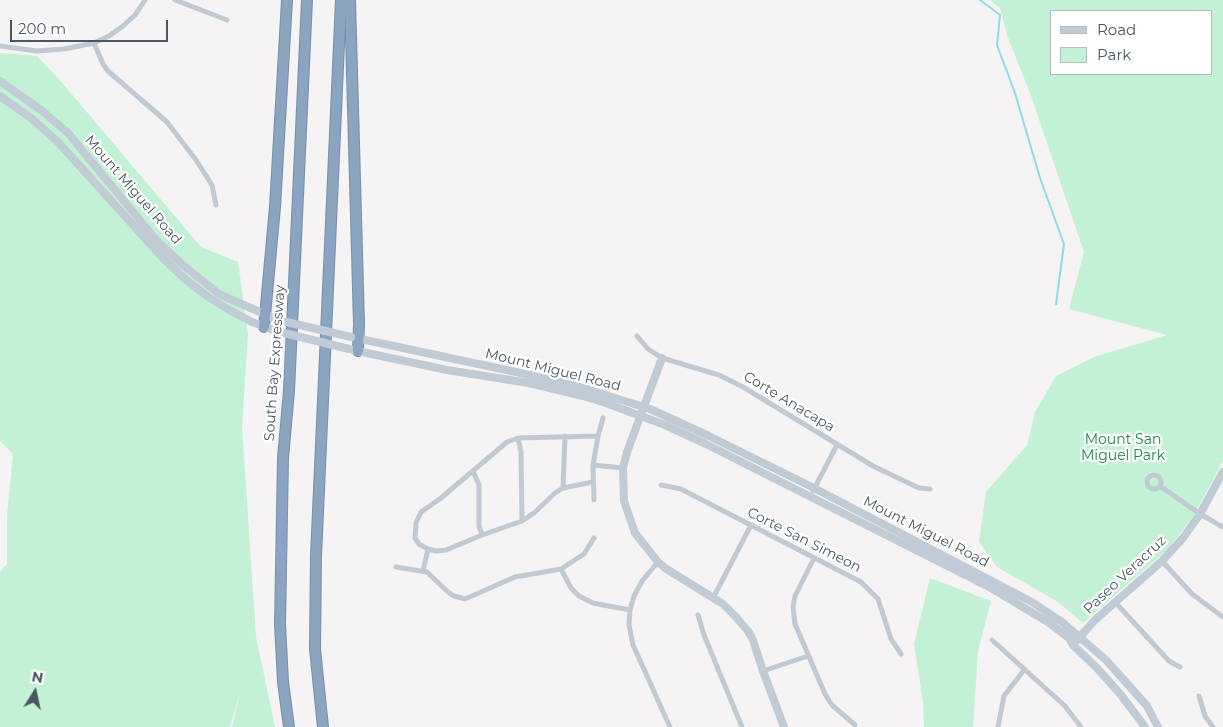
<!DOCTYPE html>
<html>
<head>
<meta charset="utf-8">
<style>
	body { margin:0 }
	#map { position:relative; width:1223px; height:727px; overflow:hidden; background:#f5f3f3; font-family:Montserrat,sans-serif }
	canvas { display:block }
	.legend { position:absolute; left:1050px; top:10px; width:162px; height:65px; box-sizing:border-box; background:#fff; border:1px solid #b7bbc0; margin:0; padding:6px 9px; list-style:none; font-size:15px; color:#4a5661 }
	.legend li { display:flex; align-items:center; gap:10px; height:25px }
	.legend b { width:25px; border:1px solid #b7bbc0 }
	.north { position:absolute; left:10px; top:667px; width:50px; height:50px; -webkit-text-stroke:4px #fff; paint-order:stroke; rotate:10deg; font-size:14px; font-weight:700; line-height:20px; text-align:center; color:#4a5661 }
	.north::after { content:''; display:block; margin:auto; width:18px; height:22px; background:#4a5661; clip-path:polygon(50% 0,100% 100%,50% 72%,0 100%) }
	.scale { position:absolute; left:10px; top:20px; width:158px; height:22px; box-sizing:border-box; border:2px solid #4a5661; border-top:0; padding-left:6px; font-size:15px; line-height:18px; white-space:nowrap; color:#4a5661; -webkit-text-stroke:4px #fff; paint-order:stroke }
</style>
</head>
<body>
<div id="map">
<canvas width="1223" height="727"></canvas>
<ul class="legend">
<li><b style="height:6px;background:#c1cbd6"></b>Road</li>
<li><b style="height:14px;background:#c3f1d5"></b>Park</li>
</ul>
<div class="north">N</div>
<div class="scale">200 m</div>
</div>
<script>
const ctx = document.querySelector('canvas').getContext('2d');
ctx.lineJoin = 'round';
function fillPath(path, color) { ctx.fillStyle = color; ctx.fill(path, 'evenodd'); }
const shape = rows => new Path2D(rows.map(r => 'M' + r).join(''));
function strokePath(path, color, width, dash) { ctx.strokeStyle = color; ctx.lineWidth = width; ctx.lineCap = dash ? 'butt' : 'round'; ctx.setLineDash(dash || []); ctx.stroke(path); }
function write(font, color, halo, rows, align = 'center') {
  ctx.font = font + ' Montserrat,sans-serif'; ctx.lineWidth = 4.5; ctx.setLineDash([]); ctx.textBaseline = 'middle'; ctx.strokeStyle = halo; ctx.fillStyle = color; for (const [text, x, y, turn = 0] of rows) {
    ctx.save(); ctx.translate(x, y); ctx.rotate((+turn || 0) * Math.PI / 180); ctx.textAlign = isNaN(turn) ? turn : align; if (halo) ctx.strokeText(text, 0, 0); ctx.fillText(text, 0, 0); ctx.restore();
  }
}
fillPath(shape([
	[990,0,1223,0,1223,461,1194,515,1168,549,1083,623,1058,602,997,567,979,542,986,492,1027,445,1035,412,1056,376,1094,357,1167,335,1069,309,1084,252,1030,93,1007,35,1000,8],
	[1052,11,1212,11,1212,74,1052,74],
	[0,53,37,56,58,78,201,247,238,262,248,334,242,426,256,637,275,727,232,727,241,690,230,727,0,727,0,572,7,564,7,516,13,454,0,441],
	[930,578,991,601,978,651,973,727,924,727,923,702,914,644]
]), '#c3f1d5');
strokePath(shape([
	[980,0,1000,15,997,45,1015,93,1040,178,1064,244,1056,304]
]), '#90daee', 2);
const highway = shape([
	[350,0,359,324,358,351],
	[264,327,275,207,287,0],
	[289,727,283,682,280,624,283,458,289,391,307,0],
	[323,727,315,649,316,556,341,0]
]);
strokePath(highway, '#7690ad', 12);
strokePath(shape([
	[175,0,227,20],
	[94,43,103,64,108,71,167,122,196,160,212,185,216,205],
	[0,46,37,51,64,49,94,43,109,36,123,26,135,15,145,0],
	[637,336,648,349,662,358,719,375,743,387,873,466,919,488,930,489],
	[518,438,521,452,522,521],
	[593,465,623,468],
	[473,471,479,485,479,526,482,535],
	'1147 482a7 7 0 1 1 14 0a7 7 0 1 1-14 0Z',
	[593,482,563,488,555,493,534,513,522,521,482,535,446,550,436,551,428,549,419,544,415,538,416,523,421,512,441,498,507,442,518,438,598,436],
	[661,485,681,489,861,582,878,599,891,639,901,654],
	[1160,486,1200,514,1223,527],
	[563,488,565,436],
	[813,491,837,445],
	[594,500,593,465,598,436,603,418],
	[814,558,795,596,793,607,795,624,825,694,832,705,855,725],
	[1162,561,1192,594,1223,617],
	[658,562,642,581,634,596,630,610,629,625,633,645,670,727],
	[396,567,427,572,448,592,454,596,465,599,515,577,561,569,584,554,594,538],
	[561,569,571,588,579,596,593,603,630,610],
	[423,571,428,549],
	[713,598,751,525],
	[1115,602,1169,661,1180,667],
	[698,615,704,635,742,727],
	[992,640,1065,706,1081,727],
	[763,671,808,656],
	[1199,696,1205,716,1213,727],
	[998,727,1004,696,1024,670]
]), '#c1cad2', 5);
strokePath(shape([
	[0,81,41,110,68,133,157,241,184,266,219,294,278,320],
	[0,96,31,118,58,142,162,257,184,278,207,296,229,310,252,322,276,331],
	[356,338,530,375,580,387,650,409,709,436,814,488,1032,602,1062,622,1106,660,1147,706,1158,727],
	[353,350,447,370,529,383,583,396,603,402,665,425,706,444,991,588,1048,622,1069,638,1073,645,1097,668,1121,695,1145,727],
	[662,358,627,452,623,468,624,501,635,533,658,562,665,568,723,604,735,616,748,631,753,640,763,671,784,727],
	[1077,640,1095,620,1162,561,1183,538,1200,514,1223,472]
]), '#c1cbd6', 8);
strokePath(highway, '#8ba5c1', 10);
strokePath(shape([
	[278,320,351,337],
	[276,331,349,349]
]), '#c1cbd6', 8);
write('14px', '#4a5661', '#fff', [
	["Mount Miguel Road",133,190,49],
	["South Bay Expressway",275,363,-86],
	["Mount Miguel Road",553,370,14],
	["Corte Anacapa",789,402,31],
	["Mount Miguel Road",926,532,27],
	["Corte San Simeon",804,540,27],
	["Paseo Veracruz",1125,575,-43]
]);
write('14px', '#17864f', '#fff', [
	["Mount San",1123,440],
	["Miguel Park",1123,456]
]);
</script>
</body>
</html>
